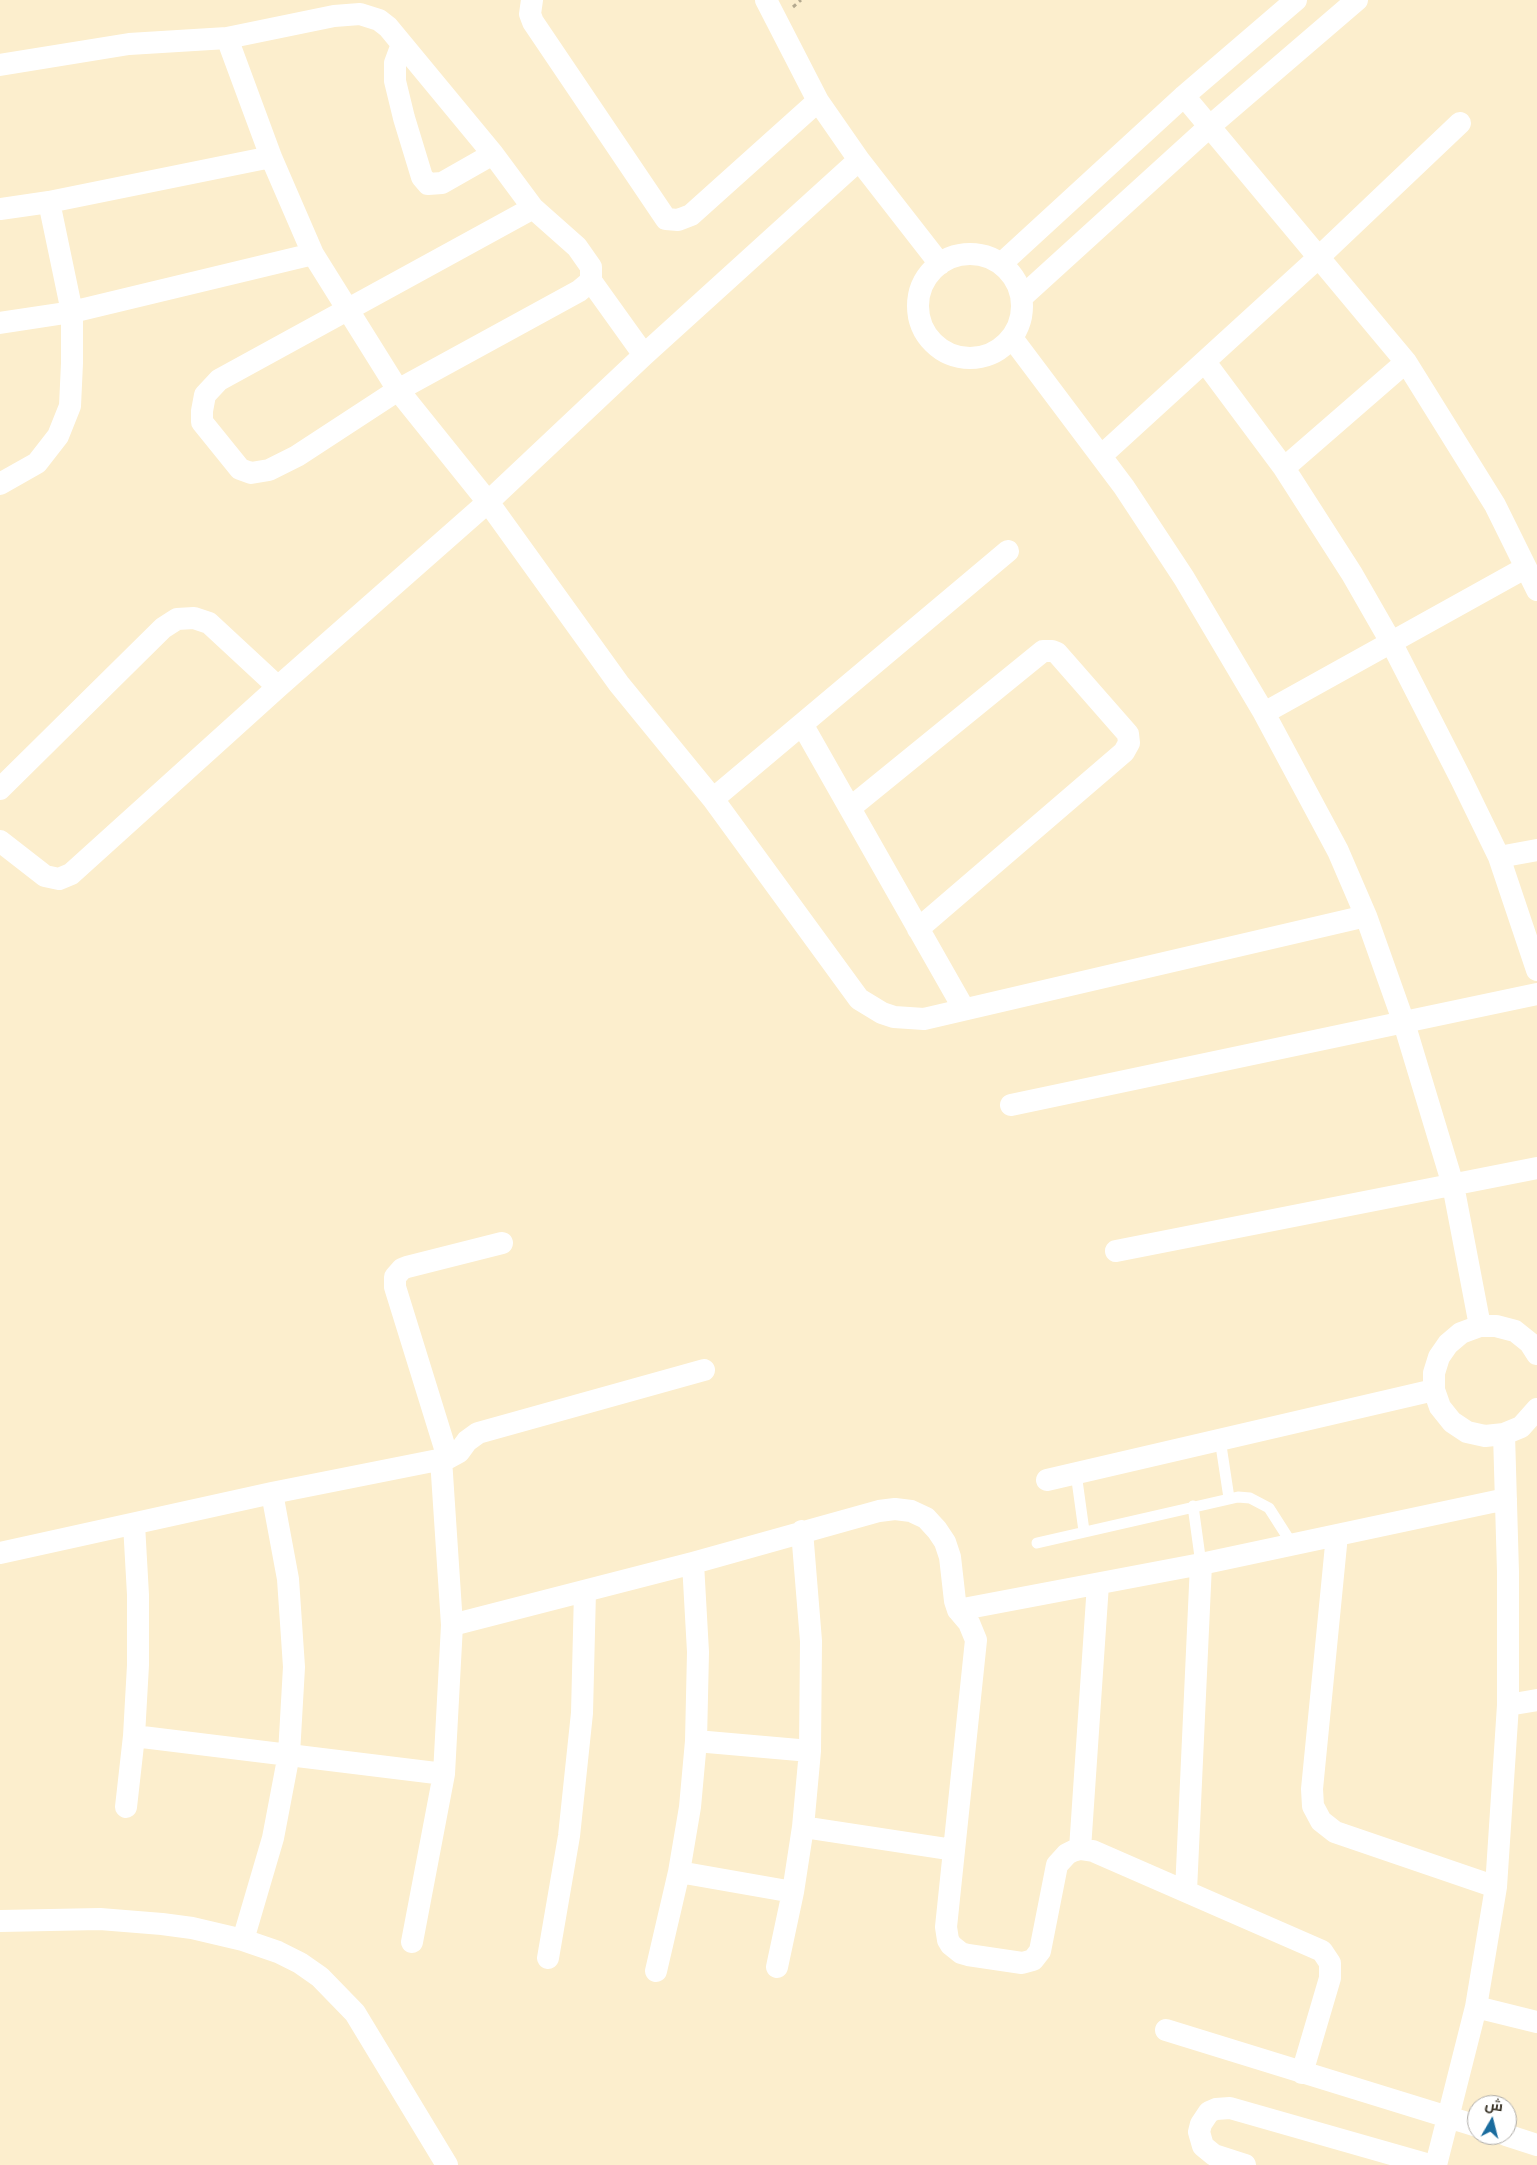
<!DOCTYPE html>
<html>
<head>
<meta charset="utf-8">
<style>
	body { margin:0 }
	#map { position:relative; width:1537px; height:2165px; overflow:hidden; background:#fceecd; font-family:"Alegreya Sans",Cairo,sans-serif }
	canvas { display:block }
	.north { position:absolute; left:1467px; top:2095px; width:50px; height:50px; box-sizing:border-box; background:#fff; border:1px solid #afaca7; border-radius:50%; rotate:8deg; font-size:14px; font-weight:700; line-height:20px; text-align:center; color:#363024 }
	.north::after { content:''; display:block; margin:auto; width:18px; height:22px; background:#1a6c9e; clip-path:polygon(50% 0,100% 100%,50% 72%,0 100%) }
</style>
</head>
<body>
<div id="map">
<canvas width="1537" height="2165"></canvas>
<div class="north">ش</div>
</div>
<script>
const ctx = document.querySelector('canvas').getContext('2d');
ctx.lineJoin = 'round';
const shape = rows => new Path2D(rows.map(r => 'M' + r).join(''));
function strokePath(path, color, width, dash) { ctx.strokeStyle = color; ctx.lineWidth = width; ctx.lineCap = dash ? 'butt' : 'round'; ctx.setLineDash(dash || []); ctx.stroke(path); }
strokePath(shape([
	[793,7,801,0]
]), '#b4a98f', 3, [4, 4]);
strokePath(shape([
	[1220,1439,1229,1498],
	[1076,1473,1084,1531],
	[1193,1506,1201,1564],
	[1037,1543,1238,1497,1250,1498,1269,1508,1292,1544]
]), '#fff', 11);
strokePath(shape([
	[532,0,530,14,533,22,666,219,678,220,691,215,818,101],
	[766,0,818,101,859,160,940,264],
	[227,38,271,157,313,254,398,390,488,502,619,684,713,799,859,999,882,1013,894,1017,924,1019,1366,916],
	[402,44,395,63,395,81,404,118,422,177,428,184,442,183,493,154],
	[0,65,129,44,227,38,334,16,360,14,379,20,388,27,493,154,533,208,577,247,591,267,591,281,579,291,398,390,297,456,269,470,251,473,240,469,202,422,202,411,205,395,219,380,533,208],
	[1184,96,1406,362,1495,505,1537,590],
	[0,209,49,202,271,157],
	'918 306a52 52 0 1 1 104 0a52 52 0 1 1-104 0Z',
	[1001,264,1184,96,1296,0],
	[591,281,644,355],
	[1022,297,1209,127,1357,0],
	[0,323,72,312,313,254],
	[1012,338,1124,487,1184,578,1264,713,1338,851,1366,916,1404,1023,1453,1185,1480,1326],
	[1205,362,1284,468],
	[1406,362,1284,468,1352,574,1391,642,1461,779,1499,857,1537,970],
	[1101,456,1319,257,1460,123],
	[0,484,37,463,58,436,70,406,72,363,72,312,49,202],
	[1264,713,1525,568],
	[802,724,964,1009],
	[0,789,163,628,177,619,194,618,209,623,278,687],
	[713,799,1008,551],
	[850,808,1043,651,1052,651,1057,653,1128,734,1129,743,1124,752,918,929],
	[0,841,45,876,59,879,71,874,278,687,488,502,644,355,859,160],
	[1499,857,1537,850],
	[1011,1105,1537,994],
	[1116,1251,1537,1168],
	[1537,1354,1530,1343,1515,1331,1496,1326,1480,1326,1461,1333,1448,1344,1439,1357,1434,1373,1434,1390,1440,1407,1452,1422,1467,1432,1485,1436,1504,1434,1521,1427,1537,1409],
	[448,1458,395,1287,395,1277,402,1269,407,1267,502,1243],
	[1047,1480,1434,1390],
	[1337,1535,1312,1789,1313,1806,1321,1821,1335,1832,1496,1887],
	[0,1553,272,1493,448,1458,459,1452,467,1441,478,1433,704,1370],
	[958,1610,1201,1564,1506,1499],
	[452,1625,693,1563,879,1511,895,1509,911,1511,926,1518,937,1530,945,1542,950,1557,955,1601,958,1610,969,1623,976,1640,946,1927,948,1940,951,1945,961,1953,968,1955,1022,1963,1033,1960,1040,1951,1057,1865,1067,1854,1073,1851,1080,1849,1093,1851,1322,1951,1330,1963,1330,1978,1302,2073],
	[1508,1705,1537,1700],
	[134,1736,444,1774],
	[696,1741,810,1751],
	[126,1807,134,1736,138,1665,138,1595,134,1524],
	[803,1827,954,1850],
	[1080,1849,1098,1584],
	[679,1872,793,1892],
	[1186,1891,1201,1564],
	[0,1921,100,1919,162,1924,192,1928,243,1940,278,1952,300,1963,320,1977,355,2013,447,2165],
	[243,1940,273,1838,289,1754,294,1667,288,1579,272,1493],
	[412,1942,444,1774,452,1625,441,1459],
	[548,1958,569,1836,582,1713,585,1591],
	[777,1967,793,1892,803,1827,810,1751,811,1641,802,1531],
	[656,1971,679,1872,690,1807,696,1741,698,1652,693,1563],
	[1476,2007,1537,2022],
	[1166,2030,1477,2126],
	[1506,2135,1537,2145],
	[1245,2165,1214,2155,1203,2146,1199,2132,1201,2124,1209,2112,1216,2109,1230,2108,1430,2165],
	[1436,2165,1476,2007,1496,1887,1508,1705,1508,1572,1504,1434]
]), '#fff', 22);
</script>
</body>
</html>
